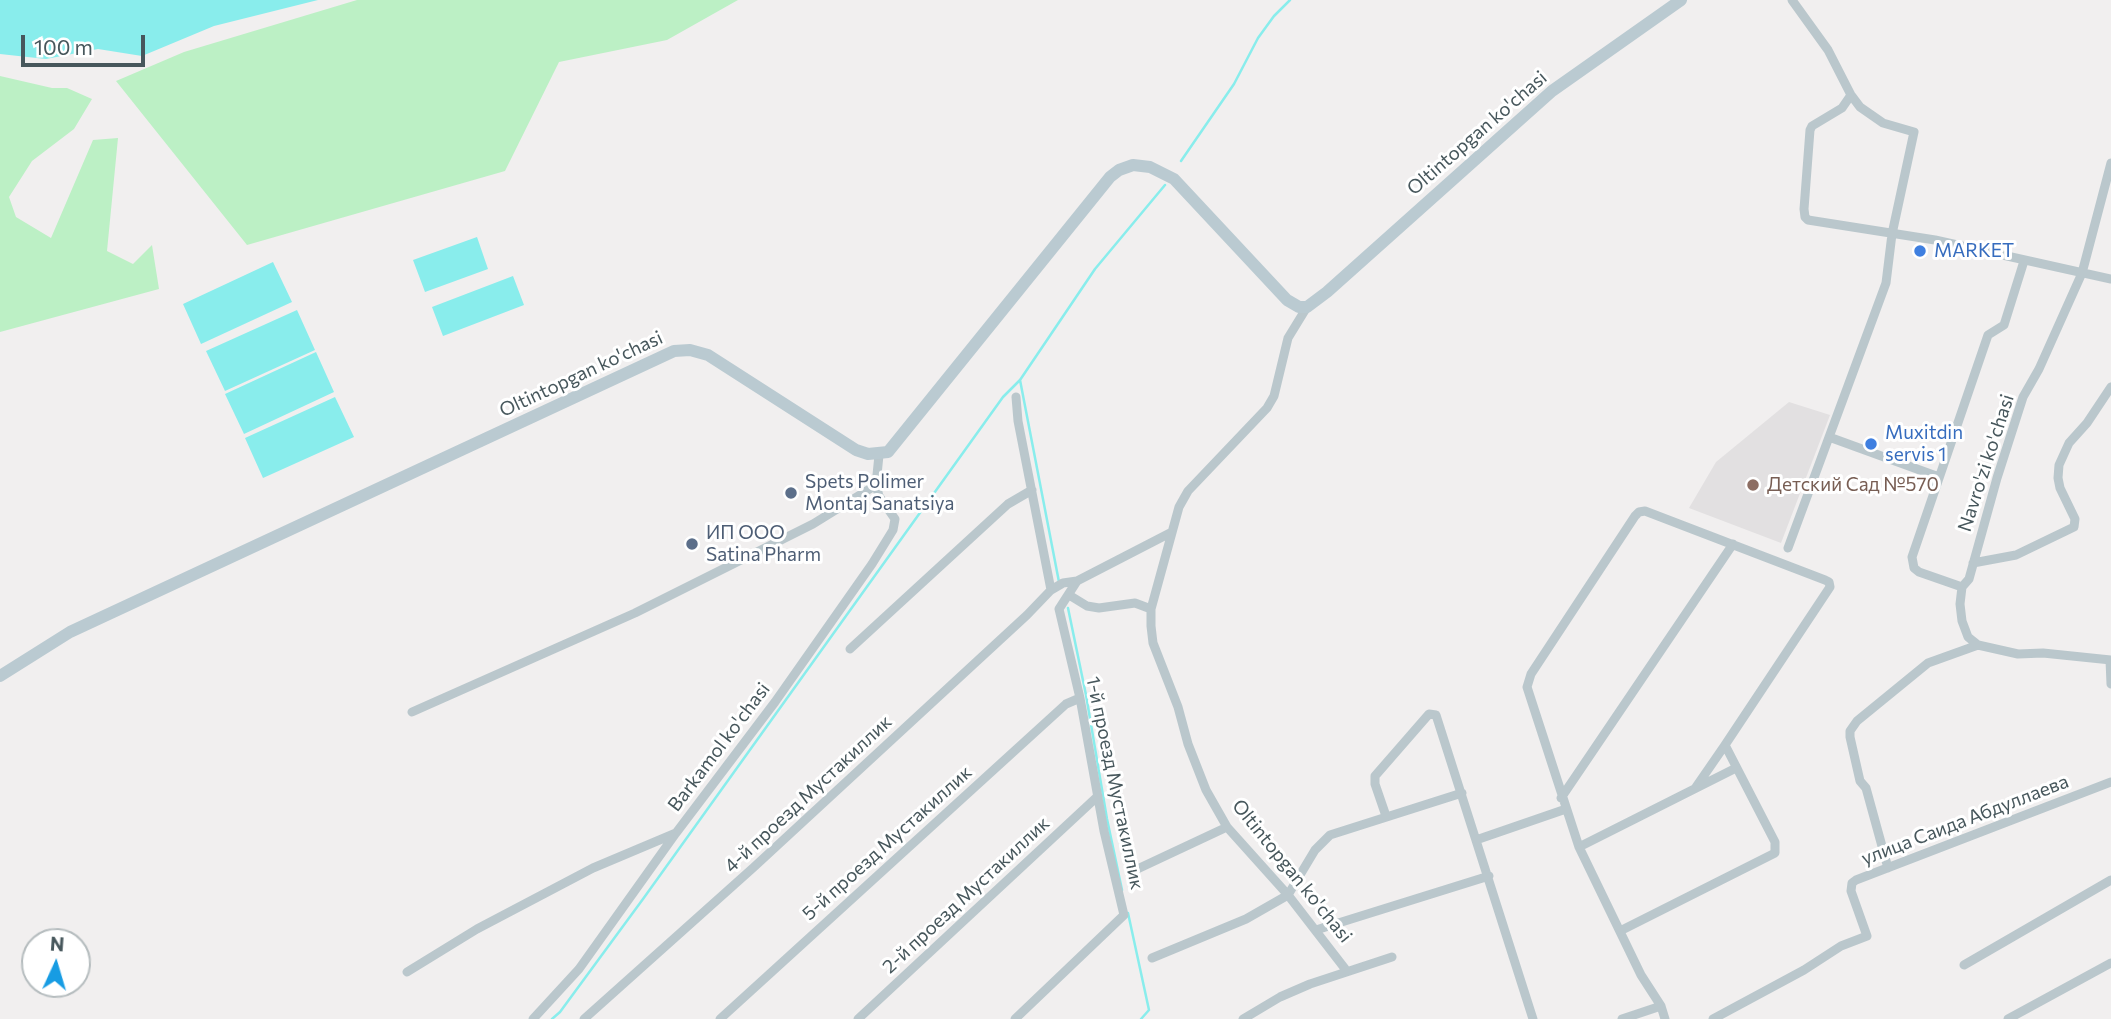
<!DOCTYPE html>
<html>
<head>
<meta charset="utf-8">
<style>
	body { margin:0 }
	#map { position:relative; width:2111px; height:1019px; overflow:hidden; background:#f1efef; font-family:Commissioner,sans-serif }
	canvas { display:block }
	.north { position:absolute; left:21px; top:928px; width:70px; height:70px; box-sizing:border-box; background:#fff; border:2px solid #b5bcbe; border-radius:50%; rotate:4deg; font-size:19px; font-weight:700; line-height:28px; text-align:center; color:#47575c }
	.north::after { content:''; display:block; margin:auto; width:24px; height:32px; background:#179ce3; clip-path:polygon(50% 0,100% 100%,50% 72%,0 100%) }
	.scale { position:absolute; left:21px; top:35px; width:124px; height:32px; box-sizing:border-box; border:4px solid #47575c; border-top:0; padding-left:9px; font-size:21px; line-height:24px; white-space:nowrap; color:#47575c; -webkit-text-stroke:5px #fff; paint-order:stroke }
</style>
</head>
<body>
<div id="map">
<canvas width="2111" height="1019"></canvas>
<div class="north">N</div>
<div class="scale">100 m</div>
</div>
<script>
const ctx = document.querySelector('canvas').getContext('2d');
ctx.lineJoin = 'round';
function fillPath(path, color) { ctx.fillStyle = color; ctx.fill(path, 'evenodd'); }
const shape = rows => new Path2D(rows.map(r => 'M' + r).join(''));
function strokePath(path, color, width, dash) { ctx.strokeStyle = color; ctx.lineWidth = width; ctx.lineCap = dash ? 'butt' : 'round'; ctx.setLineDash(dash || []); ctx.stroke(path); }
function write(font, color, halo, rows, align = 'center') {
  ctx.font = font + ' Commissioner,sans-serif'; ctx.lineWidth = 6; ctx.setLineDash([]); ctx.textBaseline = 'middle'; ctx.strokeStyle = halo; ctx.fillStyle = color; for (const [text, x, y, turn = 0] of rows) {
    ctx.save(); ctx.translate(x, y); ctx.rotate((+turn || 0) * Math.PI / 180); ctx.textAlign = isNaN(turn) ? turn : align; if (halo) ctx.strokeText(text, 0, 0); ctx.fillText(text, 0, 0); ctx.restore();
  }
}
fillPath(shape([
	[1789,402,1830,415,1781,543,1689,508,1716,462]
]), '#e2e0e1');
fillPath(shape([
	[357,0,738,0,667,40,559,62,505,171,247,245,116,81,184,52],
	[0,76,52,88,67,88,92,99,74,129,32,161,9,197,16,217,51,238,93,140,118,138,107,251,133,264,152,245,159,289,0,332]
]), '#bcf0c5');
fillPath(shape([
	[0,0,318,0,214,26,142,56,98,49,46,59,0,54],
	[477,237,488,269,425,292,413,260],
	[273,262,292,302,201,344,183,304],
	[513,276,524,305,443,336,432,307],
	[297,310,315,350,225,391,206,351],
	[316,352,334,392,244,434,225,394],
	[335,397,354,437,263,478,245,438]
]), '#89edec');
strokePath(shape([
	[1181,161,1234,84,1258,38,1274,16,1290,0],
	[1020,380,1059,582],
	[1068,608,1086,695,1107,819,1122,890],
	[1128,913,1149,1010,1141,1019],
	[552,1019,560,1012,643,899,1003,397,1020,380,1095,269,1165,185]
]), '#89edec', 2.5);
strokePath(shape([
	[1851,95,1842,108,1812,126,1810,130,1804,209,1805,217,1808,220,1935,240,2111,279],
	[1307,307,1288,338,1274,396,1267,408,1188,491,1179,507,1151,609,1151,626,1153,643,1178,707,1188,744,1206,790,1227,827,1288,895,1346,970],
	[1016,397,1018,421,1051,590],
	[1829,437,1939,477],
	[1788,548,1886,283,1892,234,1914,132,1883,123,1860,107,1851,95,1828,50,1792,0],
	[1973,563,2016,555,2074,527,2075,519,2060,488,2058,478,2059,465,2069,443,2087,423,2111,387],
	[1962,587,1919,572,1914,568,1912,557,1988,335,2004,325,2024,261],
	[1069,595,1087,606,1099,608,1135,603,1151,609],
	[1978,645,1968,637,1962,621,1960,604,1962,587,1969,579,1997,478,2023,397,2039,369,2082,273,2111,163],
	[850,649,1008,504,1032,490],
	[2110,660,2111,684],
	[412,712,635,613,813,524,876,485,879,455],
	[1696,787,1725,745],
	[1561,798,1733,544],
	[1386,816,1375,784,1375,776,1429,714,1436,715,1533,1019],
	[1476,840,1566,809],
	[1579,847,1736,768],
	[1888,868,1866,788,1860,781,1850,737,1850,731,1857,721,1928,663,1978,645,2018,654,2043,653,2111,660],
	[1131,872,1227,827],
	[1316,930,1489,876],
	[1620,931,1775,853,1775,842,1725,745,1830,587,1829,582,1825,580,1645,511,1639,512,1635,516,1531,674,1527,687,1579,847,1641,975,1661,1006,1665,1019],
	[1152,958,1246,919,1288,895,1315,850,1330,835,1462,793],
	[1964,965,2111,880],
	[407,972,477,929,593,868,676,833],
	[533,1019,579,969,676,833,775,702,872,564,893,530,895,519,879,496,876,485],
	[584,1019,754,867,1027,615,1051,590,1063,583,1077,581,1170,533],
	[720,1019,1066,704,1080,698],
	[858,1019,1098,796],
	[1015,1019,1124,915,1104,831,1080,698,1059,609,1077,581],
	[1243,1019,1280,997,1310,984,1392,957],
	[1622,1019,1661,1006],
	[1713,1019,1804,970,1841,946,1867,936,1851,891,1852,883,1856,880,2111,782],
	[2008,1019,2111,963]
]), '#bac7cc', 9);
strokePath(shape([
	[0,676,70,632,674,351,690,350,708,355,856,450,868,454,888,452,1110,177,1119,170,1133,165,1150,167,1174,179,1287,300,1299,307,1307,307,1327,292,1552,91,1681,0]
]), '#bacad1', 12);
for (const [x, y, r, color] of [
	[1920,251,7,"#3f7fe0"],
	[1871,444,7,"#3f7fe0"],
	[1753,485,7,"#8d6e63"],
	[791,493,7,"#5c6f8a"],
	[692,544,7,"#5c6f8a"]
]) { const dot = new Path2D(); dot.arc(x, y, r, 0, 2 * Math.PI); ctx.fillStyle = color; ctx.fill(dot); strokePath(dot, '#fff', 2.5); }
write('19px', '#47575c', '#fff', [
	["Oltintopgan ko'chasi",1477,133,-41],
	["Oltintopgan ko'chasi",581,374,-25],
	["Navro'zi ko'chasi",1986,463,-72],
	["Barkamol ko'chasi",719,747,-53],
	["1-й проезд Мустакиллик",1115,783,78],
	["4-й проезд Мустакиллик",808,794,-43],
	["улица Саида Абдуллаева",1965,820,-21],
	["5-й проезд Мустакиллик",887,843,-42],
	["Oltintopgan ko'chasi",1292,871,51],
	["2-й проезд Мустакиллик",966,895,-43]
]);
write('19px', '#366cbe', '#fff', [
	["MARKET",1934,251],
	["Muxitdin",1885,433],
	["servis 1",1885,455]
], 'left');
write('19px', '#4e5e75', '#fff', [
	["Spets Polimer",805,482],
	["Montaj Sanatsiya",805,504],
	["ИП ООО",706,533],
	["Satina Pharm",706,555]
], 'left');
write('19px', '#785e54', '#fff', [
	["Детский Сад №570",1767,485]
], 'left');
</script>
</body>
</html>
